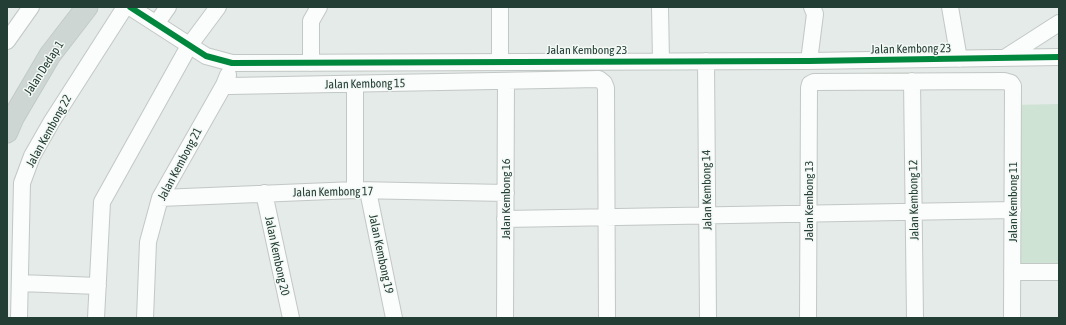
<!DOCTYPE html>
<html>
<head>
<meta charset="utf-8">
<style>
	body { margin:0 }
	#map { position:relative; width:1066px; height:325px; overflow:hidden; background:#e5ebe8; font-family:"Asap Condensed",sans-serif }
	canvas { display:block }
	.frame { position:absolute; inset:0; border:8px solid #233e35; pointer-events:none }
</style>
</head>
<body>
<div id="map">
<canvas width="1066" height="325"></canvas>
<div class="frame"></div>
</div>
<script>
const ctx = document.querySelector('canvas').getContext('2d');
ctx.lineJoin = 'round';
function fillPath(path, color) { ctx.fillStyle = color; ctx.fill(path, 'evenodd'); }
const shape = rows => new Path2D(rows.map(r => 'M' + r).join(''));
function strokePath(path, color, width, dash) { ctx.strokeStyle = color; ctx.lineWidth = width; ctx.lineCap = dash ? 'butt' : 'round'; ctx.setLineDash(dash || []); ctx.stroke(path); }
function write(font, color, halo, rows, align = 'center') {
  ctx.font = font + ' "Asap Condensed",sans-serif'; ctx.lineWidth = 3; ctx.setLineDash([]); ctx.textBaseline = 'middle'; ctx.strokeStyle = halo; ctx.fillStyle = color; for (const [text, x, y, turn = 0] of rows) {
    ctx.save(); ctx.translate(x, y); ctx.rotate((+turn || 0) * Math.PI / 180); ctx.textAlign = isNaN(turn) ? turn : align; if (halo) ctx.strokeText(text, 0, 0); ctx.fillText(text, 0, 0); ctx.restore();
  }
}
fillPath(shape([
	[1059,104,1059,272,1012,272,1013,105]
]), '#cee3d4');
const minor = shape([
	[130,7,206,56,232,63,809,61,1059,57],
	[500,7,500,61],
	[660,7,661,61],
	[950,7,959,59],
	[156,24,168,7],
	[7,41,31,7],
	[1006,57,1059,23],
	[706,61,708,318],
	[809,61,815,14,812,7],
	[311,63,311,21,319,7],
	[912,81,915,318],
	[224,85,230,86,599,79,604,83,606,88,607,318],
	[355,190,355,84],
	[368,191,394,318],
	[264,193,291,318],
	[160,198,355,190,506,193],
	[505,219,1013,210],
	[1012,272,1059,272],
	[20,283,98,286],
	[19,318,22,183,32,156,52,121,125,7],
	[96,318,102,202,189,46,218,7],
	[145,318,148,242,160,198,224,85,228,75],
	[505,318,506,81],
	[808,318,809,88,810,84,814,82,1004,81,1011,83,1013,86,1012,318]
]);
const major = shape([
	[7,132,13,118,50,55,87,7]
]);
strokePath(minor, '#c2c8c5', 18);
strokePath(major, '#c1cac7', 23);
strokePath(minor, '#fbfcfc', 16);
strokePath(major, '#ced6d3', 21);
strokePath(shape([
	[130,7,206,56,232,63,809,61,1059,57]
]), '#00873e', 6);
write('12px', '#233e35', '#f4f9f6', [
	["Jalan Kembong 23",911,49,-1],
	["Jalan Kembong 23",587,50],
	["Jalan Dedap 1",44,68,-57],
	["Jalan Kembong 15",365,84,-1],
	["Jalan Kembong 22",49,131,-61],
	["Jalan Kembong 21",180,164,-62],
	["Jalan Kembong 14",707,190,-91],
	["Jalan Kembong 17",333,192,-1],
	["Jalan Kembong 16",506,199,-90],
	["Jalan Kembong 12",914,200,-91],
	["Jalan Kembong 13",809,201,-90],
	["Jalan Kembong 11",1013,202,-90],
	["Jalan Kembong 19",381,254,78],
	["Jalan Kembong 20",277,256,78]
]);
</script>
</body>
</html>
